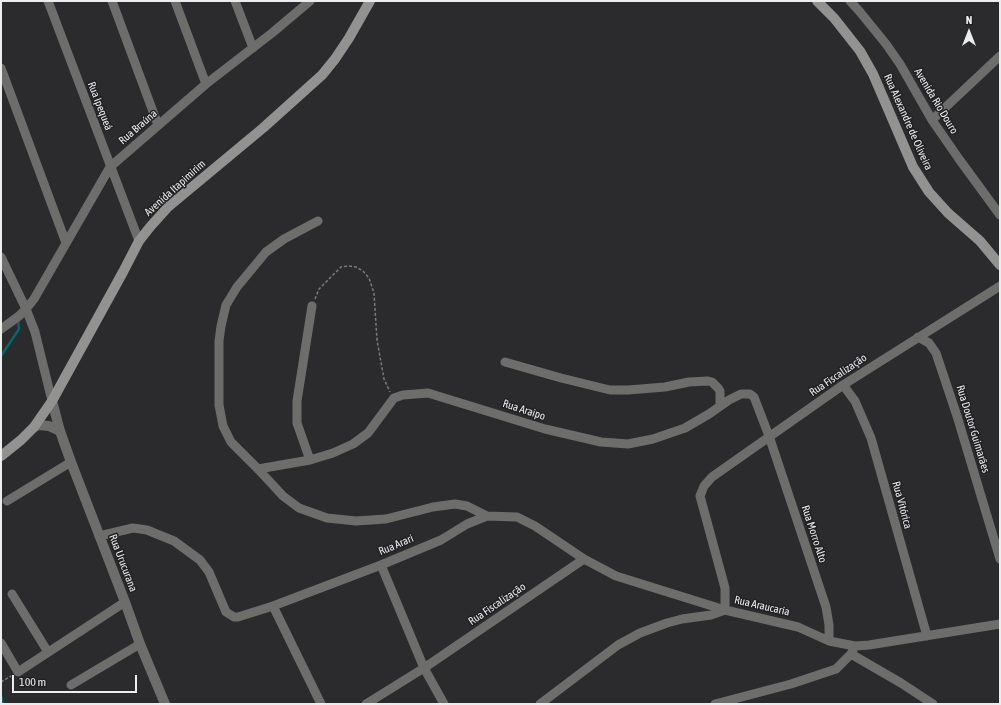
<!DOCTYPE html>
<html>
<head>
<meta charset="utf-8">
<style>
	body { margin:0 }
	#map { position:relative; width:1001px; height:705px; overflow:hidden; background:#2b2b2e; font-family:"Asap Condensed",sans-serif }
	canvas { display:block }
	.frame { position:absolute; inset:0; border:2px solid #ecedee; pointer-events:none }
	.north { position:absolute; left:949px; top:12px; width:40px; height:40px; -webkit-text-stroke:3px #212124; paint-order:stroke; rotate:0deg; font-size:11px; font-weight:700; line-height:16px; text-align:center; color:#ecedee }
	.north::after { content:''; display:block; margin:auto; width:14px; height:18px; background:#ecedee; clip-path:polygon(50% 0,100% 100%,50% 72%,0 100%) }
	.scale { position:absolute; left:12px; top:675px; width:125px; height:18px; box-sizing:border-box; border:2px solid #ecedee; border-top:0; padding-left:5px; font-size:12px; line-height:14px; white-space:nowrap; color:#ecedee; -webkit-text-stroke:3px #212124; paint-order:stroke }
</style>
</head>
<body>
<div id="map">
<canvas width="1001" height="705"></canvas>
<div class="frame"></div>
<div class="north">N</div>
<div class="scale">100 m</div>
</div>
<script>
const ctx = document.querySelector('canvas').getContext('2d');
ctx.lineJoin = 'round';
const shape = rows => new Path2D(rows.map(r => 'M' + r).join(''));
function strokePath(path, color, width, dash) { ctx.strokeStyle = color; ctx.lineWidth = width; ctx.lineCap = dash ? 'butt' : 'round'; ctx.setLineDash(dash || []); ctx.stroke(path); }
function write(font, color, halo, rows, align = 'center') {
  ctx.font = font + ' "Asap Condensed",sans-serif'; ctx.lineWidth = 3; ctx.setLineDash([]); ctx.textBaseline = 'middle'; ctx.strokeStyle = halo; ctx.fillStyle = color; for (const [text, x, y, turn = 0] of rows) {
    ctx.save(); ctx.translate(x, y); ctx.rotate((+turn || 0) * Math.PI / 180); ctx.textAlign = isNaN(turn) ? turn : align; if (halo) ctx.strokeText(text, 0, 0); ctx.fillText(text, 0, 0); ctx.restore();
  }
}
strokePath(shape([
	[1,356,19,329,18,320],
	[1,696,3,704]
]), '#01686d', 2.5);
strokePath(shape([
	[315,299,319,289,341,267,349,266,356,267,363,271,369,278,374,293,377,340,384,379,390,392],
	[1,682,11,676]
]), '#7a7b7d', 1.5, [3, 2]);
strokePath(shape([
	[48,1,139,241],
	[112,1,158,125],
	[175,1,206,84],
	[235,1,253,48],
	[850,1,860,12,886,44,900,64,932,120,959,159,1000,215],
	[1,68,66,243],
	[932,120,1000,56],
	[318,221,284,239,266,252,237,287,226,305,221,326,219,341,219,405,223,426,231,442,258,469,283,496,299,508,327,518,356,521,386,519,433,507,455,504,467,506,487,516],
	[1,257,26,309,35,332,52,401],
	[1,329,19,316,26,309,34,299,110,167,206,84,272,33,310,1],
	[918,337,929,343,936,353,957,416,1000,559],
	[505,362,561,378,610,390,628,390,665,387,689,382,708,381,712,382,718,388,720,391,720,406],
	[843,385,855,401,871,438,927,636],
	[310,460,297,423,297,401,312,306],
	[258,469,310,460,333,453,353,444,368,433,394,398,403,395,428,393,545,429,601,442,628,444,653,439,685,428,709,414,729,400,741,394,750,394,754,397,769,436,826,607,829,625,829,641],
	[7,501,71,462],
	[99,536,133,528,147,530,174,541,200,560,209,572,226,612,234,617,238,617,273,606,381,565,441,540,467,524,487,516,517,517,535,526,584,559,616,576,725,610,798,627,829,641,855,646,869,645,1000,624],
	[381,565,424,668,444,704],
	[12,594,48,652],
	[273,606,321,704],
	[725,610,725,588,700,496,704,486,712,477,843,385,1000,286],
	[1,643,18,672,125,602],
	[851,654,901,683,933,704],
	[71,685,140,644],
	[366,704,424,668,584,559],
	[540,704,618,645,640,633,667,623,682,619,711,615,725,610],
	[715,704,791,684,836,669,851,654,855,646]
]), '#6d6d6c', 9);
strokePath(shape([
	[52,401,60,431,71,462,125,602,140,644,165,704],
	[34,427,38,425,49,426,60,431]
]), '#6d6d6c', 10);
strokePath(shape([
	[817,1,834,18,860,51,873,74,913,167,929,192,948,213,980,241,1000,265],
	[1,456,21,440,34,427,52,401,123,272,139,241,150,227,168,207,263,128,322,75,335,59,349,38,370,1]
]), '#929290', 10);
write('11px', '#ecedee', '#212124', [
	["Avenida Rio Douro",936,101,59],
	["Rua Ipequeá",100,106,69],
	["Rua Alexandre de Oliveira",908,122,66],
	["Rua Braúna",138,127,-41],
	["Avenida Itapimirim",175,188,-42],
	["Rua Fiscalização",838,375,-34],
	["Rua Araipo",524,410,18],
	["Rua Doutor Guimarães",973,429,73],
	["Rua Vitórica",902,505,75],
	["Rua Morro Alto",814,534,72],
	["Rua Arari",396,545,-23],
	["Rua Urucurana",123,563,69],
	["Rua Fiscalização",497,604,-34],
	["Rua Araucaria",762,606,13]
]);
</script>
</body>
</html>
